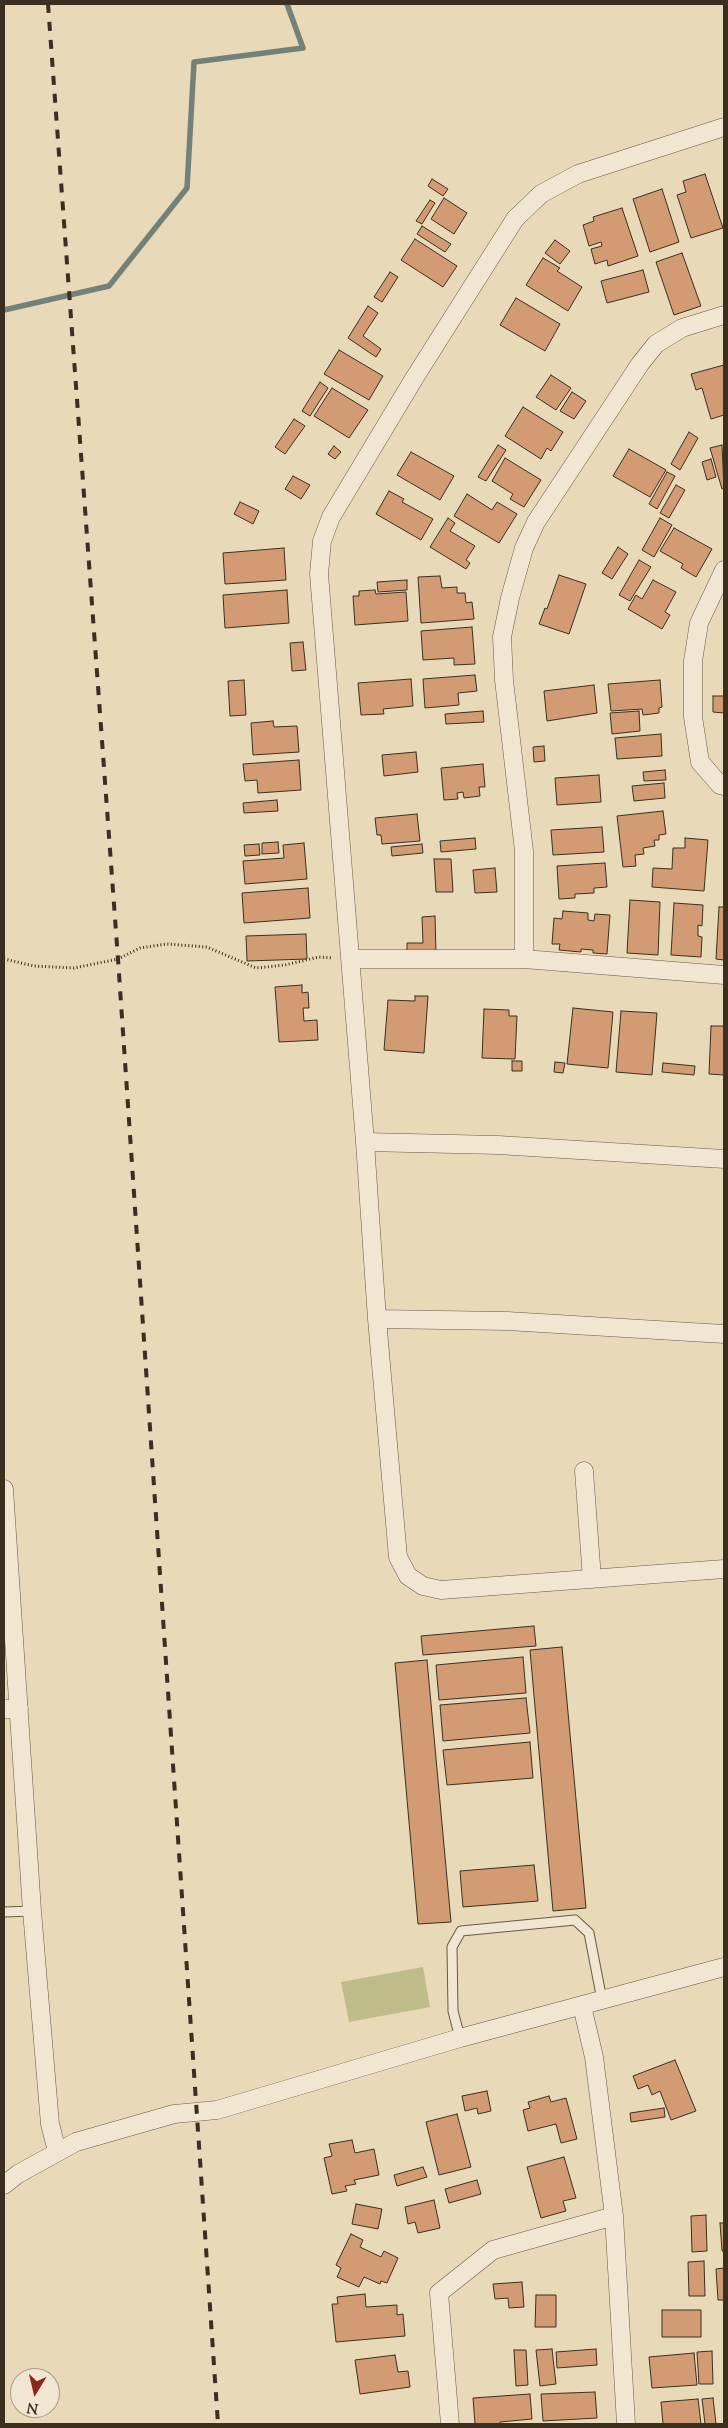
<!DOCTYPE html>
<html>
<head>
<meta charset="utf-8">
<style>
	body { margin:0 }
	#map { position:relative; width:728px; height:2428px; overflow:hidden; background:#e8d9b8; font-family:"Sorts Mill Goudy",serif }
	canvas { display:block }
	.frame { position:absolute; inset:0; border:5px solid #3b2f1f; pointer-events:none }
	.north { position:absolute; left:10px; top:2368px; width:50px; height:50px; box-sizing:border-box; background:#f0e6d1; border:1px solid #a89d8a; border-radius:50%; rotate:189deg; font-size:14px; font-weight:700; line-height:20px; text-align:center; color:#3b2f1f }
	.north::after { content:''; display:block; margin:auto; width:18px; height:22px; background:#8f2418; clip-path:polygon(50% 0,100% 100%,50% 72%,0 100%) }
</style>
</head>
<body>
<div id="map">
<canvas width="728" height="2428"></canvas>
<div class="frame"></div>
<div class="north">N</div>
</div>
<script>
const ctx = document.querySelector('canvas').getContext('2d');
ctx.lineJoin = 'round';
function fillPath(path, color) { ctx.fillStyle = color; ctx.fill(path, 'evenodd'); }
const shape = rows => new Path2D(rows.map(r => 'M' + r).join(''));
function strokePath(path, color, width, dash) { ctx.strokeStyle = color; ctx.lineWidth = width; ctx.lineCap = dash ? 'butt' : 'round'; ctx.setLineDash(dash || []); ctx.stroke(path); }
fillPath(shape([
	[423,1967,430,2007,349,2022,341,1982]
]), '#bebc89');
strokePath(shape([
	[4,310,109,286,187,188,194,62,303,48,287,4]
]), '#738278', 5.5);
const building = shape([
	[705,174,723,228,691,238,677,195,686,192,683,181,705,174],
	[432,179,448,189,443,196,428,186,432,179],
	[662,189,679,242,650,252,633,199,662,189],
	[444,198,467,213,454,234,431,219,444,198],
	[430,200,435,203,422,224,416,221,430,200],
	[622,208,638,256,608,266,607,260,595,264,591,249,602,246,601,242,589,246,583,225,594,221,593,217,622,208],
	[422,226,451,244,445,252,417,234,422,226],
	[415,239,457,266,443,287,401,260,415,239],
	[555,240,570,251,560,264,545,253,555,240],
	[682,253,701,306,674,315,656,262,682,253],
	[543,258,560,268,557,271,582,287,568,311,526,285,543,258],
	[643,270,649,292,607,303,601,281,643,270],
	[390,272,398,277,382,302,374,297,390,272],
	[516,298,560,324,545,351,500,325,516,298],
	[368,306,378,313,363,336,381,349,376,357,348,338,368,306],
	[339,350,383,376,369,400,324,374,339,350],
	[724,365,724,415,711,419,702,388,696,390,691,374,724,365],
	[551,375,571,388,556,410,536,397,551,375],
	[320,382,328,388,310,416,302,411,320,382],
	[332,388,368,410,349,438,314,416,332,388],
	[572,392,586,401,574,419,560,411,572,392],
	[523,407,563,432,551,451,547,448,541,459,505,436,523,407],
	[294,419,305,426,285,454,275,447,294,419],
	[689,432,698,438,680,470,671,464,689,432],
	[498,445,506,450,486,481,478,477,498,445],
	[722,445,724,488,722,489,710,448,722,445],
	[334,446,341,452,335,459,328,454,334,446],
	[629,449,666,470,650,497,613,476,629,449],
	[411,452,454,476,440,500,397,475,411,452],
	[505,458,541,480,524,507,510,499,513,494,492,481,505,458],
	[711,459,716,477,707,480,702,462,711,459],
	[667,472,675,476,657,509,649,504,667,472],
	[293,476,310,485,301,499,285,489,293,476],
	[676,485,685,490,669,518,660,513,676,485],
	[389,491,404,499,402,502,433,519,421,540,376,514,389,491],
	[467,494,492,510,497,502,517,514,499,543,454,516,467,494],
	[240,502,259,511,253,524,234,514,240,502],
	[448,518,455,523,450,531,475,546,466,560,470,563,466,569,430,547,448,518],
	[660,518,672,525,654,557,642,550,660,518],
	[674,528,712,549,696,577,681,568,683,564,660,551,674,528],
	[618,547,628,554,612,579,602,573,618,547],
	[284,548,286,580,225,584,223,553,284,548],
	[639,560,651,567,630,601,619,595,639,560],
	[559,575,586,584,569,634,539,624,545,608,547,609,559,575],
	[440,576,442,588,457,587,457,593,465,593,466,603,472,602,474,619,421,623,418,577,440,576],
	[407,580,407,590,378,592,377,582,407,580],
	[653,580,676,592,665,612,670,615,662,629,628,609,636,595,642,599,653,580],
	[287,590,289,623,225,628,223,595,287,590],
	[375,590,376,594,406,592,408,621,355,625,353,596,359,596,359,591,375,590],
	[472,627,475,664,454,665,454,658,423,660,421,631,472,627],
	[303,642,306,670,292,671,290,643,303,642],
	[475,675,477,691,458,693,459,705,425,708,423,679,475,675],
	[411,679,413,706,383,709,384,714,361,715,358,683,411,679],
	[244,680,246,715,230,716,228,681,244,680],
	[660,680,662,707,659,708,659,713,643,715,642,709,611,711,608,684,660,680],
	[594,685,597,713,547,721,544,691,594,685],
	[713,696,724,696,724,713,713,712,713,696],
	[483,711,484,722,446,724,445,714,483,711],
	[639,711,640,731,612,734,610,713,639,711],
	[273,721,274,727,297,726,299,752,253,755,251,723,273,721],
	[661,734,662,756,617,759,615,738,661,734],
	[544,746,545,761,534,762,533,747,544,746],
	[416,752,418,772,384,776,382,755,416,752],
	[299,760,301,790,258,793,257,780,245,781,243,764,299,760],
	[483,764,485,787,479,787,480,796,464,798,463,792,457,793,458,799,444,800,441,768,483,764],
	[665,770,666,780,644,781,643,772,665,770],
	[599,775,601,802,557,805,555,778,599,775],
	[664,783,665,798,634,801,632,786,664,783],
	[277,800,278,811,244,813,243,803,277,800],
	[663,811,666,834,659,835,659,840,654,840,655,846,643,848,644,854,635,855,636,866,623,867,617,816,663,811],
	[417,814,420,841,382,844,381,835,377,835,375,818,417,814],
	[602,827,604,852,553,855,551,830,602,827],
	[475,838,476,849,441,852,440,841,475,838],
	[685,838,708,840,704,891,652,887,653,868,672,869,673,848,685,848,685,838],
	[278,842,279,853,262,854,262,843,278,842],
	[304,843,307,879,245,884,243,861,284,858,283,845,304,843],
	[259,844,260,855,245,856,244,845,259,844],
	[422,844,423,853,392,856,391,847,422,844],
	[434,859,451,859,453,892,436,892,434,859],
	[605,863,607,887,594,888,594,893,575,894,575,898,559,899,557,866,605,863],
	[495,868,497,892,475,893,473,870,495,868],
	[308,888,310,918,244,923,242,893,308,888],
	[630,900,660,902,658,955,627,953,630,900],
	[674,903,703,905,702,926,698,925,698,936,702,937,701,957,671,955,674,903],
	[719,907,724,907,724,960,716,959,719,907],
	[563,911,588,913,588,920,594,921,595,914,610,915,607,954,593,953,593,950,581,949,581,952,559,950,560,944,552,944,554,918,562,919,563,911],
	[435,916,436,954,407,955,407,943,423,943,422,917,435,916],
	[306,934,307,959,247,961,246,936,306,934],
	[302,985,302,993,308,992,309,1008,303,1008,304,1021,317,1020,318,1040,279,1042,275,987,302,985],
	[415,996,428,996,424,1053,384,1050,388,1000,415,1001,415,996],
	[573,1008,613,1012,608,1068,567,1064,573,1008],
	[484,1009,509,1010,509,1016,517,1016,515,1059,482,1058,484,1009],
	[621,1011,657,1013,652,1075,616,1072,621,1011],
	[711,1026,724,1026,724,1075,709,1074,711,1026],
	[512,1061,522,1061,522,1071,512,1071,512,1061],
	[555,1062,565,1063,563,1073,554,1072,555,1062],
	[663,1063,695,1066,694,1075,662,1072,663,1063],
	[534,1626,536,1646,423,1655,421,1636,534,1626],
	[562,1647,586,1908,553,1911,530,1650,562,1647],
	[523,1657,526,1693,439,1700,436,1665,523,1657],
	[427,1660,451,1922,418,1924,395,1663,427,1660],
	[526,1698,530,1733,443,1741,440,1705,526,1698],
	[530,1742,533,1778,447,1785,443,1750,530,1742],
	[534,1865,538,1901,463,1907,460,1871,534,1865],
	[675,2060,696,2111,671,2120,660,2091,652,2095,648,2085,638,2089,633,2076,675,2060],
	[487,2091,491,2111,478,2114,477,2108,465,2111,462,2096,487,2091],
	[549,2096,551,2102,566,2098,577,2139,561,2143,556,2124,528,2131,523,2110,530,2108,528,2102,549,2096],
	[664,2108,665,2117,631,2122,630,2113,664,2108],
	[457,2114,471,2167,439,2175,426,2122,457,2114],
	[352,2140,355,2153,374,2149,379,2175,354,2180,356,2184,345,2186,347,2191,332,2194,324,2158,332,2156,329,2144,352,2140],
	[564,2157,576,2198,563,2201,566,2211,541,2218,527,2167,564,2157],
	[423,2167,427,2177,397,2186,394,2175,423,2167],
	[477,2180,481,2194,449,2203,445,2189,477,2180],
	[434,2200,440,2228,418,2233,415,2222,408,2224,405,2207,434,2200],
	[356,2204,382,2209,378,2229,352,2224,356,2204],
	[706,2215,707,2251,692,2252,691,2216,706,2215],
	[720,2223,724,2223,724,2251,722,2251,720,2223],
	[351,2234,363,2240,360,2247,381,2257,384,2251,398,2258,387,2283,381,2281,380,2284,364,2277,359,2287,337,2277,341,2268,336,2265,351,2234],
	[704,2261,705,2296,689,2296,688,2262,704,2261],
	[724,2268,724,2300,718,2300,716,2269,724,2268],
	[522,2282,524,2307,509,2308,508,2298,495,2299,493,2284,522,2282],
	[365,2294,366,2307,397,2305,397,2315,403,2314,405,2336,336,2342,332,2304,338,2304,337,2297,365,2294],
	[536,2295,556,2295,556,2327,535,2327,536,2295],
	[662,2310,701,2310,701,2337,662,2337,662,2310],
	[552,2349,556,2384,540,2386,536,2350,552,2349],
	[596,2349,597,2365,557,2368,556,2352,596,2349],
	[514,2350,526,2350,528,2385,516,2386,514,2350],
	[712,2351,713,2384,699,2384,697,2352,712,2351],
	[694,2353,697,2385,652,2388,649,2357,694,2353],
	[395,2355,398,2372,408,2371,410,2387,360,2394,355,2360,395,2355],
	[595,2392,597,2418,543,2421,541,2394,595,2392],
	[530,2394,532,2419,500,2422,500,2424,475,2424,473,2398,530,2394],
	[713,2398,716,2424,705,2424,702,2399,713,2398],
	[698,2399,701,2424,663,2424,661,2402,698,2399]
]);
fillPath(building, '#d29b74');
strokePath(building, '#3b2f1f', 1);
const lane = shape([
	[4,1912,32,1911],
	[460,2038,453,2011,452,1947,461,1931,575,1920,589,1933,602,2000]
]);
const street = shape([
	[724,127,578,174,541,194,515,219,415,377,331,517,322,541,319,574,365,1142,377,1319,398,1557,408,1576,423,1586,441,1590,724,1569],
	[724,570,699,623,693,661,693,717,700,762,720,785,724,786],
	[350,959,524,959,724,975],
	[524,959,524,851,504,680,502,637,510,598,524,548,536,522,640,364,656,344,682,328,724,315],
	[365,1142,498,1145,724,1159],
	[377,1319,507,1321,724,1334],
	[584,1471,592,1579],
	[4,1489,32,1911,50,2124,57,2151],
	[4,1709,19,1709],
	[582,2006,594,2057,614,2216,626,2424],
	[4,2185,18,2174,76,2142,174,2114,217,2110,460,2038,724,1967],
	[450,2424,439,2293,493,2250,614,2216]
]);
strokePath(lane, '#665a45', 11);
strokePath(street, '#665a45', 19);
strokePath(shape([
	[4,959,34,966,74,968,118,959,140,948,167,944,207,947,256,968,285,965,319,957,333,958]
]), '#3b2f1f', 3, [1, 2.5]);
strokePath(lane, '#f0e6d1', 9);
strokePath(street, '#f0e6d1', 18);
strokePath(shape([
	[48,4,118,959,218,2424]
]), '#3b2f1f', 4, [9, 9]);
</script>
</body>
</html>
